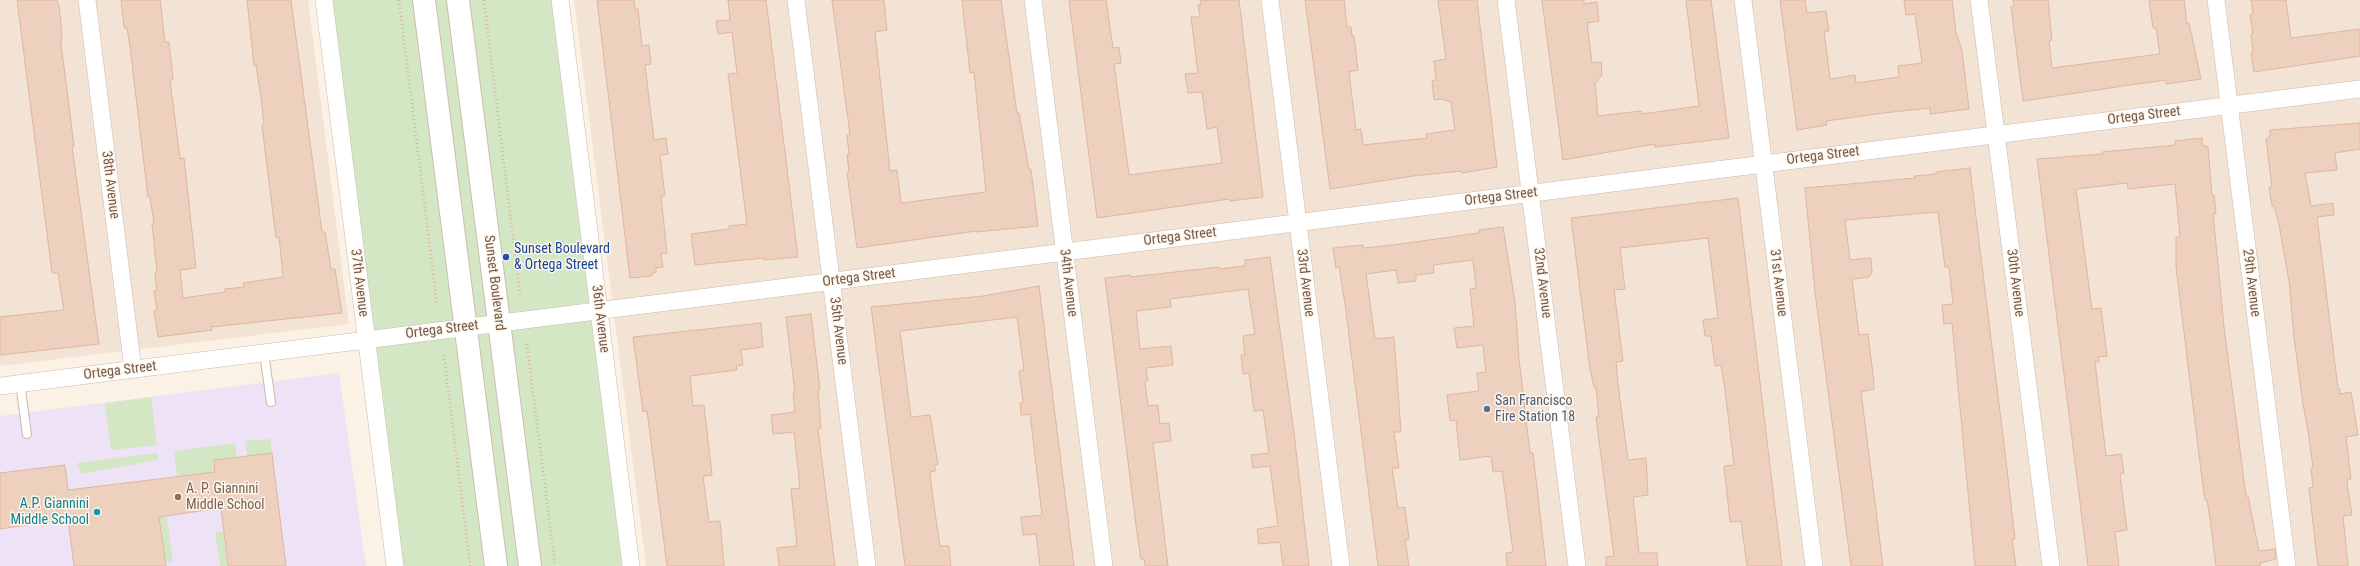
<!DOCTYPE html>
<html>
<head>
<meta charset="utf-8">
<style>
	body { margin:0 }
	canvas { display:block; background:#fbf2e5 }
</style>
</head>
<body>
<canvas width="2360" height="566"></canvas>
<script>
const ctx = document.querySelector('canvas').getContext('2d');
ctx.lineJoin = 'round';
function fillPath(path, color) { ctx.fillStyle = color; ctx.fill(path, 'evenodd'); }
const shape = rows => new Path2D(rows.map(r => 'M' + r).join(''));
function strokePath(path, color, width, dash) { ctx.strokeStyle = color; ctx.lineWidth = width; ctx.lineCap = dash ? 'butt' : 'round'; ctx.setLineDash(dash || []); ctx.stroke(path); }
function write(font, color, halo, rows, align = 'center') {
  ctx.font = font + ' "Roboto Condensed",sans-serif'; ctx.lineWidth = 3; ctx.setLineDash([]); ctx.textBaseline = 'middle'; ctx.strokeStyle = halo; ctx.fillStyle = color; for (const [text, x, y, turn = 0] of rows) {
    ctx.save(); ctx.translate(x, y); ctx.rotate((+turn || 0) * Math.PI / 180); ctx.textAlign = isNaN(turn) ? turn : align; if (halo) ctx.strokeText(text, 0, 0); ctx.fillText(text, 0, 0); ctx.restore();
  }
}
fillPath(shape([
	[0,0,308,0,349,324,0,366],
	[574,0,2360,0,2360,566,646,566]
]), '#f2e3d4');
fillPath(shape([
	[339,373,366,566,0,566,0,416]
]), '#eee2f7');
fillPath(shape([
	[324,0,560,0,631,566,395,566],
	[151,397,157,445,111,450,105,403],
	[270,439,272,453,247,456,245,441],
	[235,443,237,457,214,460,215,472,177,477,174,451],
	[157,453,158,460,81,474,77,463],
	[167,516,173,561,165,562,159,517],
	[223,531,227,566,220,566,215,532]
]), '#d4e7c5');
const building = shape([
	[17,0,57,0,59,6,62,34,61,43,74,146,72,146,99,344,0,355,0,317,64,310,58,273,52,273,17,0],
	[121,0,160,0,165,42,169,42,173,80,170,80,180,159,184,158,196,268,180,270,183,298,225,292,225,289,244,287,243,283,283,277,279,237,276,238,262,126,264,125,261,97,256,65,254,66,247,0,291,0,322,232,325,232,331,269,335,269,342,313,211,327,212,330,158,337,154,311,157,310,154,291,157,291,155,273,157,272,152,224,154,224,150,197,148,197,130,47,127,28,124,28,121,0],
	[597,0,634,0,635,9,638,9,642,46,649,45,651,64,645,65,654,140,666,138,668,154,660,155,665,196,661,196,667,253,661,254,663,267,656,268,656,273,652,273,652,276,630,278,597,0],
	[728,0,766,0,798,257,764,260,764,258,695,265,691,234,729,229,729,226,747,224,728,74,737,73,732,32,718,34,716,21,730,20,728,0],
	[832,0,884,0,887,30,875,32,890,171,897,170,901,203,986,192,974,72,970,73,962,0,1001,0,1017,113,1019,113,1029,170,1031,169,1038,226,976,232,976,231,857,248,847,173,849,172,847,154,849,154,847,135,850,134,832,0],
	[1069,0,1106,0,1113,48,1119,47,1121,63,1114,64,1129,175,1222,163,1217,127,1207,129,1202,92,1188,93,1185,74,1198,73,1191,17,1200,17,1198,5,1201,5,1200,0,1239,0,1263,197,1230,201,1229,199,1097,218,1069,0],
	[1305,0,1344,0,1347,27,1351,27,1352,36,1354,36,1358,70,1349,72,1356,130,1361,129,1363,145,1427,138,1426,134,1455,130,1451,102,1441,99,1434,100,1432,81,1436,80,1434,61,1446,59,1438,0,1477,0,1497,167,1462,173,1462,171,1413,176,1330,189,1305,0],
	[1542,0,1584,0,1584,4,1597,2,1599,21,1587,23,1592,63,1601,62,1602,75,1595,84,1598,116,1641,111,1642,114,1699,106,1686,0,1711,0,1729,138,1655,147,1655,144,1563,160,1542,0],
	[1780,0,1805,0,1807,13,1826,11,1829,31,1824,31,1830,79,1855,75,1856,83,1899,77,1898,66,1922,63,1915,14,1906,15,1904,0,1952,0,1956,32,1962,51,1969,109,1930,114,1930,108,1884,113,1826,121,1827,125,1797,130,1780,0],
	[2013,0,2048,0,2052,40,2049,41,2052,68,2160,54,2156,28,2153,28,2149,0,2184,0,2187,24,2189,23,2201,79,2166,84,2166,80,2130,85,2023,101,2011,7,2014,6,2013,0],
	[2251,0,2286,0,2291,38,2360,29,2360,56,2254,72,2251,53,2253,53,2251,34,2253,34,2250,15,2253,14,2251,0],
	[2360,123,2360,149,2335,153,2337,170,2305,173,2311,206,2333,203,2334,215,2317,217,2338,389,2340,389,2340,394,2351,392,2358,435,2346,437,2351,479,2348,479,2347,483,2352,515,2343,516,2348,566,2318,566,2309,488,2313,487,2311,468,2313,468,2308,431,2303,404,2294,337,2289,281,2279,224,2274,206,2272,206,2269,187,2272,187,2266,139,2270,136,2270,130,2360,123],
	[2202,138,2202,145,2208,147,2212,195,2214,195,2216,214,2213,214,2224,327,2246,496,2248,496,2259,551,2275,549,2276,559,2260,563,2260,566,2216,566,2210,519,2207,500,2205,500,2200,463,2176,267,2176,237,2180,237,2175,184,2128,189,2127,183,2076,189,2092,309,2101,308,2107,356,2098,357,2099,362,2095,362,2106,456,2121,454,2124,473,2120,474,2127,530,2115,532,2119,566,2088,566,2037,159,2103,154,2102,152,2175,145,2175,141,2202,138],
	[1970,168,2007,469,2015,539,2012,539,2016,566,1975,566,1952,323,1944,324,1942,305,1953,304,1949,267,1945,267,1938,212,1845,220,1850,260,1871,258,1872,272,1869,277,1852,279,1859,335,1868,334,1874,382,1874,389,1861,392,1883,566,1851,566,1815,292,1805,188,1915,178,1914,176,1936,174,1936,172,1970,168],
	[1738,198,1782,566,1747,566,1741,521,1730,522,1724,466,1734,465,1725,390,1721,365,1715,366,1711,336,1705,336,1703,320,1718,318,1708,238,1620,248,1625,289,1614,290,1623,361,1616,362,1618,384,1628,460,1646,458,1648,495,1633,497,1639,553,1657,553,1658,566,1606,566,1606,557,1614,556,1596,417,1599,417,1596,387,1594,387,1590,369,1571,218,1738,198],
	[1503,227,1515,302,1519,359,1530,453,1533,453,1546,566,1507,566,1506,553,1513,552,1502,471,1493,472,1491,456,1460,460,1456,420,1450,421,1447,395,1479,391,1477,373,1486,372,1483,345,1457,348,1454,328,1474,326,1470,289,1476,288,1473,260,1433,265,1434,273,1416,275,1416,281,1398,283,1396,270,1366,274,1375,339,1394,337,1401,432,1394,432,1399,468,1392,468,1398,508,1405,507,1409,539,1405,540,1409,566,1378,566,1345,304,1339,267,1336,268,1333,248,1363,245,1363,248,1393,245,1479,233,1479,230,1503,227],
	[1270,257,1294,433,1309,566,1283,566,1280,542,1259,544,1257,529,1278,526,1270,466,1253,468,1251,455,1269,453,1263,410,1254,411,1249,373,1243,374,1241,355,1245,355,1243,336,1255,334,1248,289,1170,299,1171,307,1136,311,1140,349,1171,346,1173,365,1146,368,1148,381,1145,381,1148,406,1158,405,1160,424,1169,423,1171,441,1153,443,1168,566,1145,566,1144,559,1141,559,1138,541,1105,278,1130,275,1130,277,1219,267,1219,269,1245,266,1245,260,1270,257],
	[1039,286,1074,566,1040,566,1036,534,1023,535,1021,517,1042,515,1030,414,1021,415,1020,403,1023,402,1019,371,1024,370,1017,317,900,331,911,417,930,415,938,464,935,465,935,471,930,472,933,499,940,546,949,546,951,566,905,566,871,307,983,296,1039,286],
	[811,314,820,390,818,390,821,428,818,429,835,566,779,566,777,548,797,546,791,489,800,488,794,432,773,434,771,415,795,412,793,393,795,393,786,317,811,314],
	[761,323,763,347,741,350,743,365,736,366,737,370,690,376,693,406,704,405,712,475,703,476,706,500,709,522,720,521,724,566,667,566,647,411,643,412,633,337,761,323],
	[272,453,286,566,228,566,221,508,159,517,166,566,74,566,68,519,0,529,0,473,65,465,68,490,215,472,214,460,272,453]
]);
fillPath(building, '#eed0bf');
strokePath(building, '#e0b6a0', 1);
const lane = shape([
	[264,353,271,402],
	[20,383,27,434]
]);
const street = shape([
	[87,0,133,369],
	[324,0,395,566],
	[560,0,631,566],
	[796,0,867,566],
	[1033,0,1104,566],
	[1270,0,1341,566],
	[1506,0,1577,566],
	[1743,0,1814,566],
	[1979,0,2051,566],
	[2216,0,2287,566],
	[0,386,2360,89]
]);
const secondary = shape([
	[424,0,496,566],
	[458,0,530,566]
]);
strokePath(lane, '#ccb9ac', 10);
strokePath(street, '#ccb9ac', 18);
strokePath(secondary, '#d0bbad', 24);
strokePath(shape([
	[399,0,437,305],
	[484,0,520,295],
	[527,344,555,566],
	[444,355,470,566]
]), '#d3b3a2', 2.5, [1, 3]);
strokePath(lane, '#fff', 8);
strokePath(street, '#fff', 17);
strokePath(secondary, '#fff', 22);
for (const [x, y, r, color] of [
	[506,257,4,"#1a4fb4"],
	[1487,409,4,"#5c6f8a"],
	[178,497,4,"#8d6e63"],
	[97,512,4,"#0f9aa8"]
]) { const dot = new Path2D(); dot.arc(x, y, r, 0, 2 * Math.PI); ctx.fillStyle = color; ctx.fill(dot); strokePath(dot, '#fef6eb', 1.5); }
write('14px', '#72584c', '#fef6eb', [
	["Ortega Street",2144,116,-7],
	["Ortega Street",1823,156,-7],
	["38th Avenue",110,185,83],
	["Ortega Street",1501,197,-7],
	["Ortega Street",1180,237,-7],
	["Ortega Street",859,278,-7],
	["37th Avenue",359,283,83],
	["Sunset Boulevard",494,283,83],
	["34th Avenue",1068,283,83],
	["33rd Avenue",1305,283,83],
	["32nd Avenue",1542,283,83],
	["31st Avenue",1778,283,83],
	["30th Avenue",2015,283,83],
	["29th Avenue",2251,283,83],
	["36th Avenue",600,319,83],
	["Ortega Street",442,330,-7],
	["35th Avenue",838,331,83],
	["Ortega Street",120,371,-7]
]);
write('14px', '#164399', '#fef6eb', [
	["Sunset Boulevard",514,249],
	["& Ortega Street",514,265]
], 'left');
write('14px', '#4e5e75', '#fef6eb', [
	["San Francisco",1495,401],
	["Fire Station 18",1495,417]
], 'left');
write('14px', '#785e54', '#fef6eb', [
	["A. P. Giannini",186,489],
	["Middle School",186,505]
], 'left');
write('14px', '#0d838f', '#fef6eb', [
	["A.P. Giannini",89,504],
	["Middle School",89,520]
], 'right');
</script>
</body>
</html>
